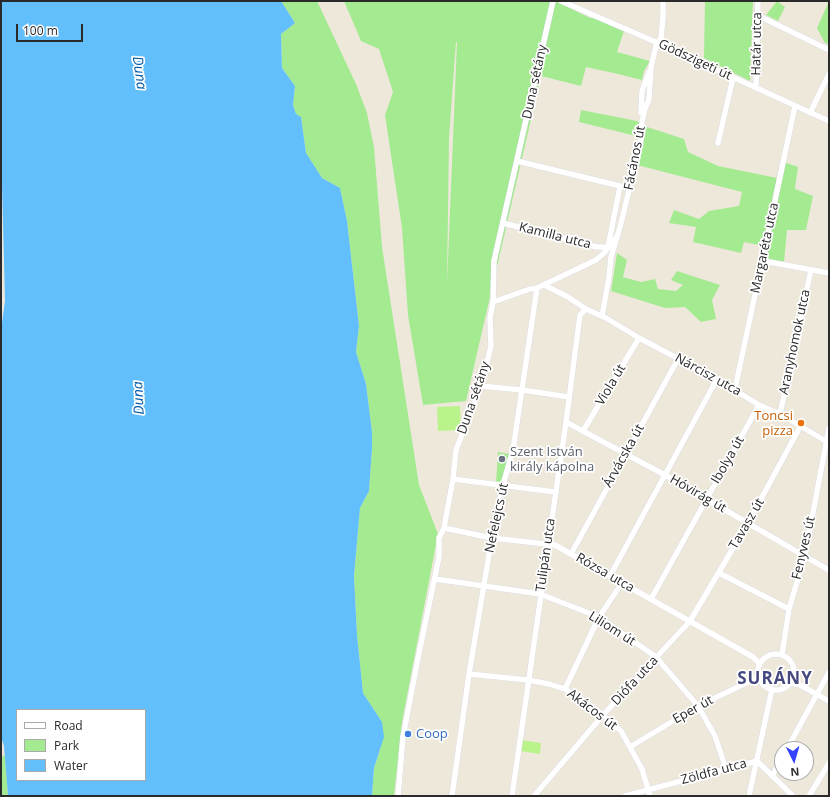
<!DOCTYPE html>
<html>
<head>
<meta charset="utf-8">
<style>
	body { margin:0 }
	#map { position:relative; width:830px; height:797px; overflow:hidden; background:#eee8da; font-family:"Open Sans",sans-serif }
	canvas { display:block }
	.frame { position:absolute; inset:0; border:2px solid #2a2a2a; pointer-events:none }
	.legend { position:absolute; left:16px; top:709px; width:130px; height:72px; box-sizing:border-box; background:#fff; border:1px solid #aaa; margin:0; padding:5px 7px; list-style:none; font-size:12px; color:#2a2a2a }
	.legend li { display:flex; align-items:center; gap:8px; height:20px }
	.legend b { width:20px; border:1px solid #aaa }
	.north { position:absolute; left:774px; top:741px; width:40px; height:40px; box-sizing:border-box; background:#fff; border:1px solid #aaa; border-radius:50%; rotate:175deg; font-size:11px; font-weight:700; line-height:16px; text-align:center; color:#2a2a2a }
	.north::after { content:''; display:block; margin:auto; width:14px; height:18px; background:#3642ff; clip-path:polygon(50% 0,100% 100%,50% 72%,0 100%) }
	.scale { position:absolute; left:16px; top:24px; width:67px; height:18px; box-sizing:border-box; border:2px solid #2a2a2a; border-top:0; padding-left:5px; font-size:12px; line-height:14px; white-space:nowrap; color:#2a2a2a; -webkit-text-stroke:3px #fff; paint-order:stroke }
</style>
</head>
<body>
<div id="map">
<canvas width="830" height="797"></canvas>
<div class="frame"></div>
<ul class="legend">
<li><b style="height:5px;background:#fff"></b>Road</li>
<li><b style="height:11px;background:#a4ea91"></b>Park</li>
<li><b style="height:11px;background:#62bffb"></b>Water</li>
</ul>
<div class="north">N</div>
<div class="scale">100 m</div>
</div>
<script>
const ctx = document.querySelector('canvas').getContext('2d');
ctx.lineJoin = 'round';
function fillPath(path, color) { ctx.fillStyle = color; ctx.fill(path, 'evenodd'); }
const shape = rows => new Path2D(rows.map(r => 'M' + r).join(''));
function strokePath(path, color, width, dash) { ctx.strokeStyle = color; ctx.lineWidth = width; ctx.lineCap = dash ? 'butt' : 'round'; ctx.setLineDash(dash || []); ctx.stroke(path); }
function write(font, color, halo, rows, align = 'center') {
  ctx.font = font + ' "Open Sans",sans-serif'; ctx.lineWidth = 3.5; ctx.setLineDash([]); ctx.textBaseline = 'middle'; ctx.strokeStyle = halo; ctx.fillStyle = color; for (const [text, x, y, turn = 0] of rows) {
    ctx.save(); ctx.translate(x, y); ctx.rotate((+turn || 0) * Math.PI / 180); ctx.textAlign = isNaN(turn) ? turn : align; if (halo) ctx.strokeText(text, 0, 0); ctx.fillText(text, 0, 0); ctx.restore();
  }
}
fillPath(shape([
	[281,1,317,1,356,84,367,113,374,147,382,247,419,485,438,534,402,722,394,796,372,796,374,768,380,750,382,722,363,693,357,635,354,576,360,508,369,491,372,449,372,432,366,384,356,352,359,326,347,221,340,188,322,178,306,153,301,118,296,114,293,105,295,86,282,68,281,34,295,23],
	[344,1,565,1,564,5,590,18,594,18,624,31,617,52,650,61,644,71,642,80,618,74,586,67,581,86,541,76,466,401,423,405,408,315,402,228,385,115,393,92,379,49,361,41],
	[456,42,457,42,447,284,449,138],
	[705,1,753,1,750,81,704,58],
	[777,1,785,7,778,21,766,15],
	[829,1,829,44,825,43,817,28],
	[581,110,637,121,644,126,684,139,688,152,718,166,777,178,781,161,798,167,795,189,813,196,806,230,787,230,784,262,766,258,768,247,744,242,741,253,693,242,696,227,669,223,674,210,699,219,709,211,739,206,742,192,637,165,644,138,579,122],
	[617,253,627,260,623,277,641,282,655,279,658,289,676,291,683,285,671,280,677,271,720,285,712,300,716,319,701,322,685,307,665,308,611,291],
	[498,452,510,454,502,485,496,484],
	[5,755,8,796,1,796,1,757]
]), '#a4ea91');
fillPath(shape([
	[460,406,461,430,438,431,437,407],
	[521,740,541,743,540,754,520,751]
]), '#baf38b');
fillPath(shape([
	[1,1,281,1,295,23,281,34,282,68,295,86,293,105,296,114,301,117,306,153,322,178,340,188,347,221,359,326,356,352,366,384,372,432,372,449,369,491,360,508,354,576,357,635,363,693,382,722,384,737,374,768,372,796,8,796,4,746,1,737,1,330,5,301,1,146],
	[17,710,145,710,145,780,17,780]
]), '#62bffb');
const minor = shape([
	[561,1,658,43,829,121],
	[757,15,829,50],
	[756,88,758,1],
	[641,113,642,91,649,72],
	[810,113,829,74],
	[718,143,733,78],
	[517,161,620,186,608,247],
	[503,223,597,247,608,247],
	[763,261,829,273],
	[544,285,568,297,586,309],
	[493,302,530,289,537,288],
	[602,316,609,277,611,257,620,227,640,146,642,132,642,122,645,109,649,99,651,67,656,46,661,38,663,18,663,1],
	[481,386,522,390,569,397],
	[735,389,795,106],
	[780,414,811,270],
	[566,422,665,475,829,570],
	[583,431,639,338],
	[453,479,555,492],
	[444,528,492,538,555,545,753,657,757,661,759,664],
	[571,554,678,359],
	[719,573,789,609],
	[610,576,717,379],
	[435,579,540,594,599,617,656,657,698,706,715,736,726,769],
	[651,599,759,405],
	'758 672a18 18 0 1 1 36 0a18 18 0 1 1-36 0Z',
	[782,655,789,609,805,555,829,428],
	[469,674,528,680,549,684,565,689,585,701,603,715,621,731,642,769,650,796],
	[790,683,800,685,829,701],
	[565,689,599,617,622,583],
	[630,747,698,706,759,677],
	[787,749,829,672],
	[772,776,782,758],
	[398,796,403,737,417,663,439,557,439,538,444,528,453,479,456,450,481,386,491,346,490,318,493,302,494,261,553,1],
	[452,796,469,674,491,543,503,485,513,450,537,288,596,260,604,253,616,238],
	[512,796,566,422,580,315,586,309,606,318,639,338,717,379,759,405,780,414,829,443],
	[534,796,603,715,690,621,748,523,800,427],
	[625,796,757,761,793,796],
	[749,796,772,689],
	[809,796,829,763]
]);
strokePath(minor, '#cfd1e5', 6);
strokePath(minor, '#fff', 5.5);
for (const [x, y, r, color] of [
	[801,423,4,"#e8710a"],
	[502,459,4,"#6b7280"],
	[408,734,4,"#3f7fe0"]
]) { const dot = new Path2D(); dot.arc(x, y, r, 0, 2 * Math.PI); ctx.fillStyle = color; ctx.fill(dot); strokePath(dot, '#fff', 1.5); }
write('13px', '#2a2a2a', '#fff', [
	["Határ utca",757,44,-89],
	["Gödszigeti út",695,60,25],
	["Duna sétány",535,82,-78],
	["Fácános út",635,158,-79],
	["Kamilla utca",555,236,14],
	["Margaréta utca",765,248,-78],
	["Aranyhomok utca",795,342,-78],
	["Nárcisz utca",708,375,29],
	["Viola út",611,385,-59],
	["Duna sétány",474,398,-71],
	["Árvácska út",624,456,-61],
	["Ibolya út",728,460,-60],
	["Hóvirág út",698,494,30],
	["Nefelejcs út",497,518,-78],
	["Tavasz út",747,524,-60],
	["Fenyves út",804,548,-77],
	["Tulipán utca",546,555,-82],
	["Rózsa utca",605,573,30],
	["Liliom út",612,629,32],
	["Diófa utca",635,681,-47],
	["Akácos út",592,710,37],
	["Eper út",693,710,-29],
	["Zöldfa utca",714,772,-15]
]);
write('13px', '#c56008', '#fff', [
	["Toncsi",793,416],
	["pizza",793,431]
], 'right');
write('13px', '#5b616d', '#fff', [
	["Szent István",510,452],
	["király kápolna",510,467]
], 'left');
write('13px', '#366cbe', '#fff', [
	["Coop",416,734]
], 'left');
write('italic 14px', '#0059a8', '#fff', [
	["Duna",139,73,82],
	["Duna",139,398,-93]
]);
ctx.letterSpacing = '1px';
write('bold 17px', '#46497f', '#fff', [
	["SURÁNY",775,679]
]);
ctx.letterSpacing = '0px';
</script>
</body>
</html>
